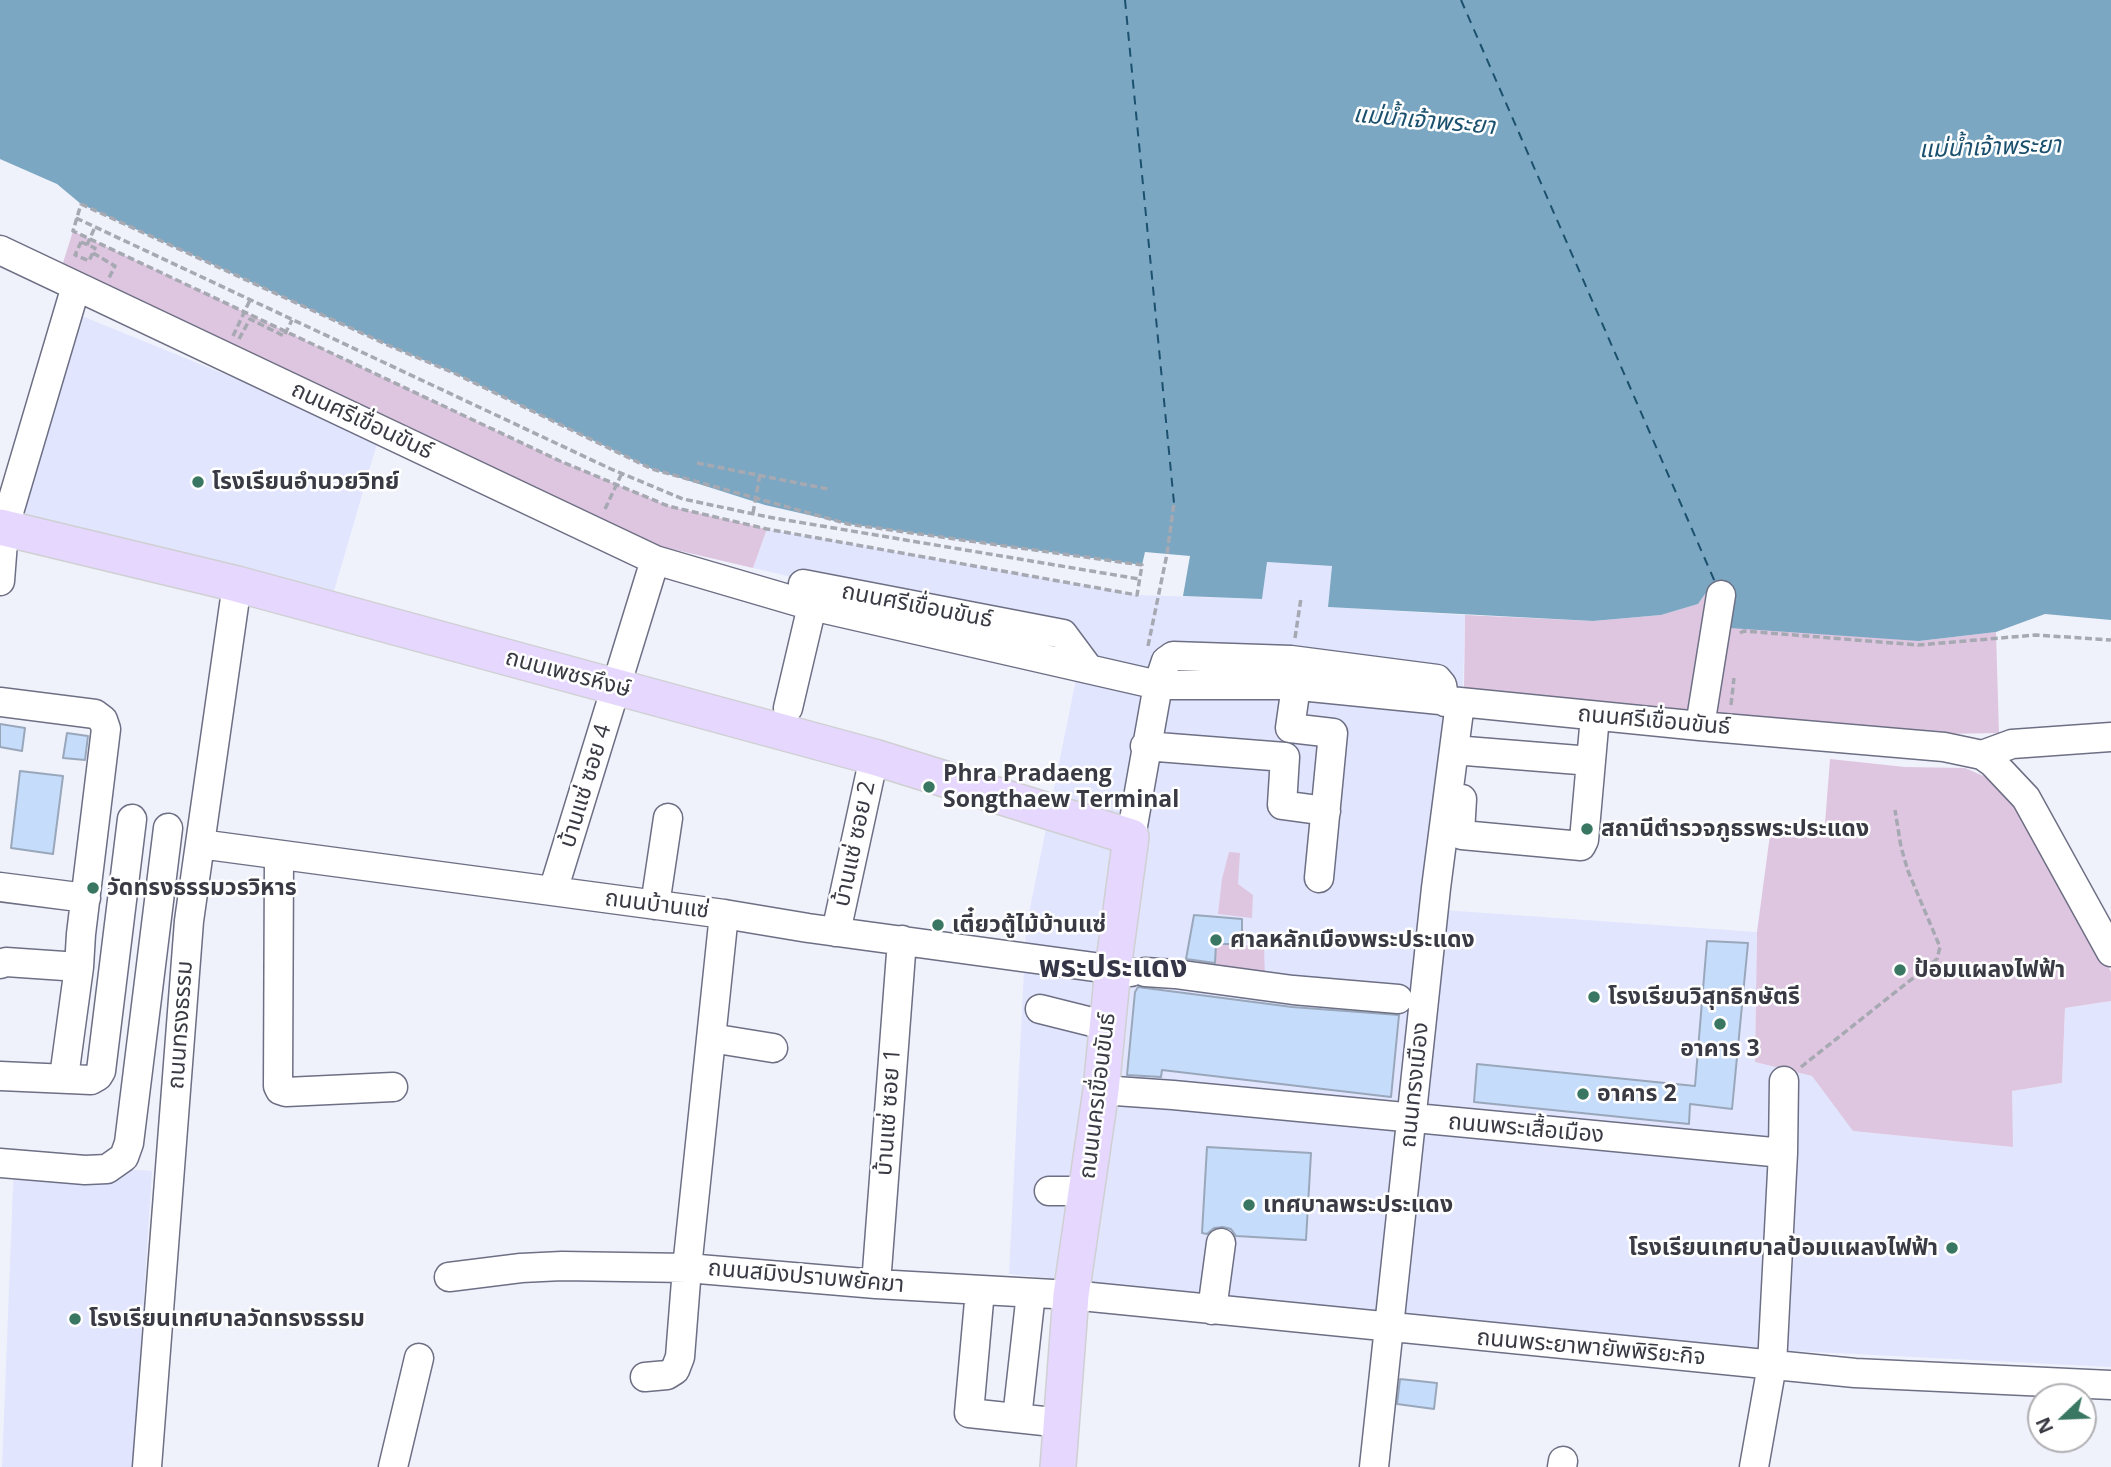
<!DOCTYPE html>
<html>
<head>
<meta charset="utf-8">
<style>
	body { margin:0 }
	#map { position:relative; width:2111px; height:1467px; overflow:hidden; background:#f0f2fb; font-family:"Open Sans",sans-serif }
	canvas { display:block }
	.north { position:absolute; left:2027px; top:1383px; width:70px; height:70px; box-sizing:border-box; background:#fff; border:2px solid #b0b0b4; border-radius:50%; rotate:247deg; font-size:19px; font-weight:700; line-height:28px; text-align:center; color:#393a43 }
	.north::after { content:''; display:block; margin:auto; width:24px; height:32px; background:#397763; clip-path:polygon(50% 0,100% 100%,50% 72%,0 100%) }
</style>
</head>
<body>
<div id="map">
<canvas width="2111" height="1467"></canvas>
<div class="north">N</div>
</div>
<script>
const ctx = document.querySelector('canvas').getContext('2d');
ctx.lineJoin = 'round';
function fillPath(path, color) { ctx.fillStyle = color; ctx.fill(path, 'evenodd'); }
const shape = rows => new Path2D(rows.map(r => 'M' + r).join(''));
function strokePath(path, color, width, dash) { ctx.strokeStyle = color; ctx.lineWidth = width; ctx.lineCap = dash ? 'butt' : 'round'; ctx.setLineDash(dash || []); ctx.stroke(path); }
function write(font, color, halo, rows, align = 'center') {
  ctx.font = font + ' "Open Sans","Noto Sans Thai",sans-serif'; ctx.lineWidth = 5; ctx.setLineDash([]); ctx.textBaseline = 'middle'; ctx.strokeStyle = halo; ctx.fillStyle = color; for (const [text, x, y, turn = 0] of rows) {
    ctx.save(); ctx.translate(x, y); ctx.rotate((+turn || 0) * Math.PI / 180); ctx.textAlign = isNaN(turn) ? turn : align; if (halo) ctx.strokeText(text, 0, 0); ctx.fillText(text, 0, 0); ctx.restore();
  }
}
fillPath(shape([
	[77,314,379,437,334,591,237,565,20,517],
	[767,529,1137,595,1261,599,1266,562,1332,566,1328,607,1465,615,1462,725,1443,910,1757,932,1755,1062,1812,1076,1854,1131,2012,1147,2012,1091,2062,1083,2065,1008,2111,1001,2111,1367,1755,1349,1009,1274,1026,928,1083,644,753,568],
	[14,1161,152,1171,133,1467,2,1467]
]), '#e2e5fe');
fillPath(shape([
	[73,231,560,461,668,506,767,529,753,568,659,546,388,417,61,269],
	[1708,590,1730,601,1919,641,1996,632,1999,733,1940,734,1464,688,1465,615,1593,621,1661,615,1698,604],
	[1830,759,1905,767,1965,768,2011,788,2084,914,2111,972,2111,1001,2065,1008,2062,1083,2012,1091,2013,1147,1853,1131,1812,1076,1755,1062,1757,932,1771,827,1824,836],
	[1229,852,1240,853,1238,884,1253,895,1252,918,1218,914,1222,879],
	[1216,944,1264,946,1265,979,1215,972]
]), '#dec6e0');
fillPath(shape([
	[0,0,2111,0,2111,620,2045,614,1996,632,1919,641,1730,628,1721,595,1708,590,1698,604,1661,615,1593,621,1328,607,1332,566,1267,562,1262,599,1183,596,1190,556,1145,552,1142,565,848,524,765,505,652,469,454,373,390,346,81,204,57,184,0,159]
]), '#7ba7c2');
strokePath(shape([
	[1125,0,1174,503],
	[1461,0,1715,582]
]), '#1b516e', 2, [9, 7]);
const building = shape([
	[0,724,25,728,22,751,0,747,0,724],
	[67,733,88,736,85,760,63,758,67,733],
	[20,771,63,776,53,854,11,848,20,771],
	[1194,915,1242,919,1242,944,1216,944,1215,963,1186,959,1194,915],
	[1707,941,1748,943,1732,1109,1690,1104,1689,1124,1474,1102,1477,1064,1695,1086,1707,941],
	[1138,987,1292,1007,1399,1015,1391,1097,1162,1070,1161,1077,1127,1075,1135,992,1138,987],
	[1207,1147,1311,1153,1306,1240,1236,1236,1231,1229,1223,1227,1214,1228,1207,1234,1202,1233,1207,1147],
	[1400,1379,1437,1383,1434,1409,1397,1404,1400,1379]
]);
fillPath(building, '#c6dcfb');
strokePath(building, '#99a7ba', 2);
const minor = shape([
	[0,250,655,560,812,606,1158,685,1290,685,1700,726,1944,747,1982,755,1993,763,2026,798,2111,952],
	[0,581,4,529,76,286],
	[803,584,1063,634,1089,669],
	[1296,686,1290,728,1333,733,1319,878],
	[0,702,95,714,103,720,106,729,81,934,79,967,64,1077],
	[788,708,812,606],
	[1700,726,1721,595],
	[1145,746,1285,757,1282,805,1326,811],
	[1466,751,1591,761],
	[1982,755,2012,744,2111,737],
	[1462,799,1460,833,1462,835,1581,846,1584,840,1595,716],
	[1131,837,1158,685,1166,661,1173,656,1291,660,1437,679,1442,685,1445,702],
	[200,844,724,914,808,928,1131,972],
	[279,855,278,1086,280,1090,286,1092,393,1087],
	[0,887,86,898],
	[553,891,655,560],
	[655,905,668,818],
	[724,914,687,1268,876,1284,1071,1295,1855,1373,2111,1385],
	[836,932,874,757],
	[0,964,6,962,79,967],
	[1145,972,1175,974,1293,990,1398,999],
	[1040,1009,1108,1026],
	[711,1038,773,1048],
	[0,1076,91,1080,98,1076,101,1071,132,819],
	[1101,1090,1173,1095,1783,1153],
	[0,1163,85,1170,107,1169,124,1157,129,1143,168,828],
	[1049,1191,1086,1191],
	[449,1277,521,1268,562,1266,687,1268,680,1357,675,1370,667,1375,645,1377],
	[876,1284,902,940],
	[980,1290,969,1413,1062,1423],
	[1212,1310,1221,1243],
	[1017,1418,1031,1293],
	[147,1467,189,921,237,584],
	[393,1467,419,1358],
	[1374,1467,1436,888,1460,703],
	[1562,1467,1563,1461],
	[1754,1467,1772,1365,1783,1153,1784,1081]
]);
const major = shape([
	[0,527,237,584,874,757,1131,837,1113,969,1101,1090,1071,1295,1058,1467]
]);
strokePath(minor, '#6d6f84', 31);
strokePath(major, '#cfd0d2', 38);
strokePath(shape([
	[81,204,390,346,454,373,652,469,848,524,1142,565,1137,595,767,529,668,506,560,461,73,231,81,204],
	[76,218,611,469,683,499,768,517,1139,579],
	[81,242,95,248,89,261,75,255,81,242],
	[87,245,95,227],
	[93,253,115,266,109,278],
	[233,336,250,300],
	[239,339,250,319,284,336,292,320],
	[697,463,828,489],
	[605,509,622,473],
	[753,513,760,474],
	[1740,633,1744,631,1918,645,2036,635,2111,640],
	[1295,638,1301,598],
	[1148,646,1167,554,1174,503],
	[1731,705,1734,678],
	[1801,1067,1937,959,1940,947,1908,871,1901,847,1895,810]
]), '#a7a9b2', 3.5, [7, 3.5]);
strokePath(minor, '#fff', 28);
strokePath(major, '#e6d7fe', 35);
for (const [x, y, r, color] of [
	[198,482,7,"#397763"],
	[929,787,7,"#397763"],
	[1587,829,7,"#397763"],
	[93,888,7,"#397763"],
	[938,925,7,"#397763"],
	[1216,940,7,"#397763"],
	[1900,970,7,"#397763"],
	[1594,997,7,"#397763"],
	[1720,1024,7,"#397763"],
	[1583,1094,7,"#397763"],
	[1249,1205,7,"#397763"],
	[1952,1248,7,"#397763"],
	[75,1319,7,"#397763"]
]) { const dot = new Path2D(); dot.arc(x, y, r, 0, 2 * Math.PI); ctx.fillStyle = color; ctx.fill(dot); strokePath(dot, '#fff', 2.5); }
write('23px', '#393a43', '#fff', [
	["ถนนศรีเขื่อนขันธ์",362,421,25],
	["ถนนศรีเขื่อนขันธ์",917,606,11],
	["ถนนเพชรหึงษ์",568,674,15],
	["ถนนศรีเขื่อนขันธ์",1654,721,5],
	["บ้านแซ่ ซอย 4",586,786,-73],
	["บ้านแซ่ ซอย 2",855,844,-78],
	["ถนนบ้านแซ่",657,905,7],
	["ถนนทรงธรรม",181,1025,-86],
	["ถนนทรงเมือง",1415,1085,-84],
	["ถนนนครเขื่อนขันธ์",1098,1096,-83],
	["บ้านแซ่ ซอย 1",889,1112,-86],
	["ถนนพระเสื้อเมือง",1526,1129,5],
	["ถนนสมิงปราบพยัคฆา",806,1277,5],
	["ถนนพระยาพายัพพิริยะกิจ",1591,1348,5]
]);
write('bold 23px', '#393a43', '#fff', [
	["โรงเรียนอำนวยวิทย์",212,482],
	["Phra Pradaeng",943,774],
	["Songthaew Terminal",943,800],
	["สถานีตำรวจภูธรพระประแดง",1601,829],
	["วัดทรงธรรมวรวิหาร",107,888],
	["เตี๋ยวตู้ไม้บ้านแซ่",952,925],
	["ศาลหลักเมืองพระประแดง",1230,940],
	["ป้อมแผลงไฟฟ้า",1914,970],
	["โรงเรียนวิสุทธิกษัตรี",1608,997],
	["อาคาร 3",1720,1049,"center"],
	["อาคาร 2",1597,1094],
	["เทศบาลพระประแดง",1263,1205],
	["โรงเรียนเทศบาลป้อมแผลงไฟฟ้า",1938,1248,"right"],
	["โรงเรียนเทศบาลวัดทรงธรรม",89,1319]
], 'left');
write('italic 24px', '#1b516e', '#fff', [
	["แม่น้ำเจ้าพระยา",1424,121,5],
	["แม่น้ำเจ้าพระยา",1990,148,-2]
]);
write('bold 30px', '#343648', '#fff', [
	["พระประแดง",1113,968]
]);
</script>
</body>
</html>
